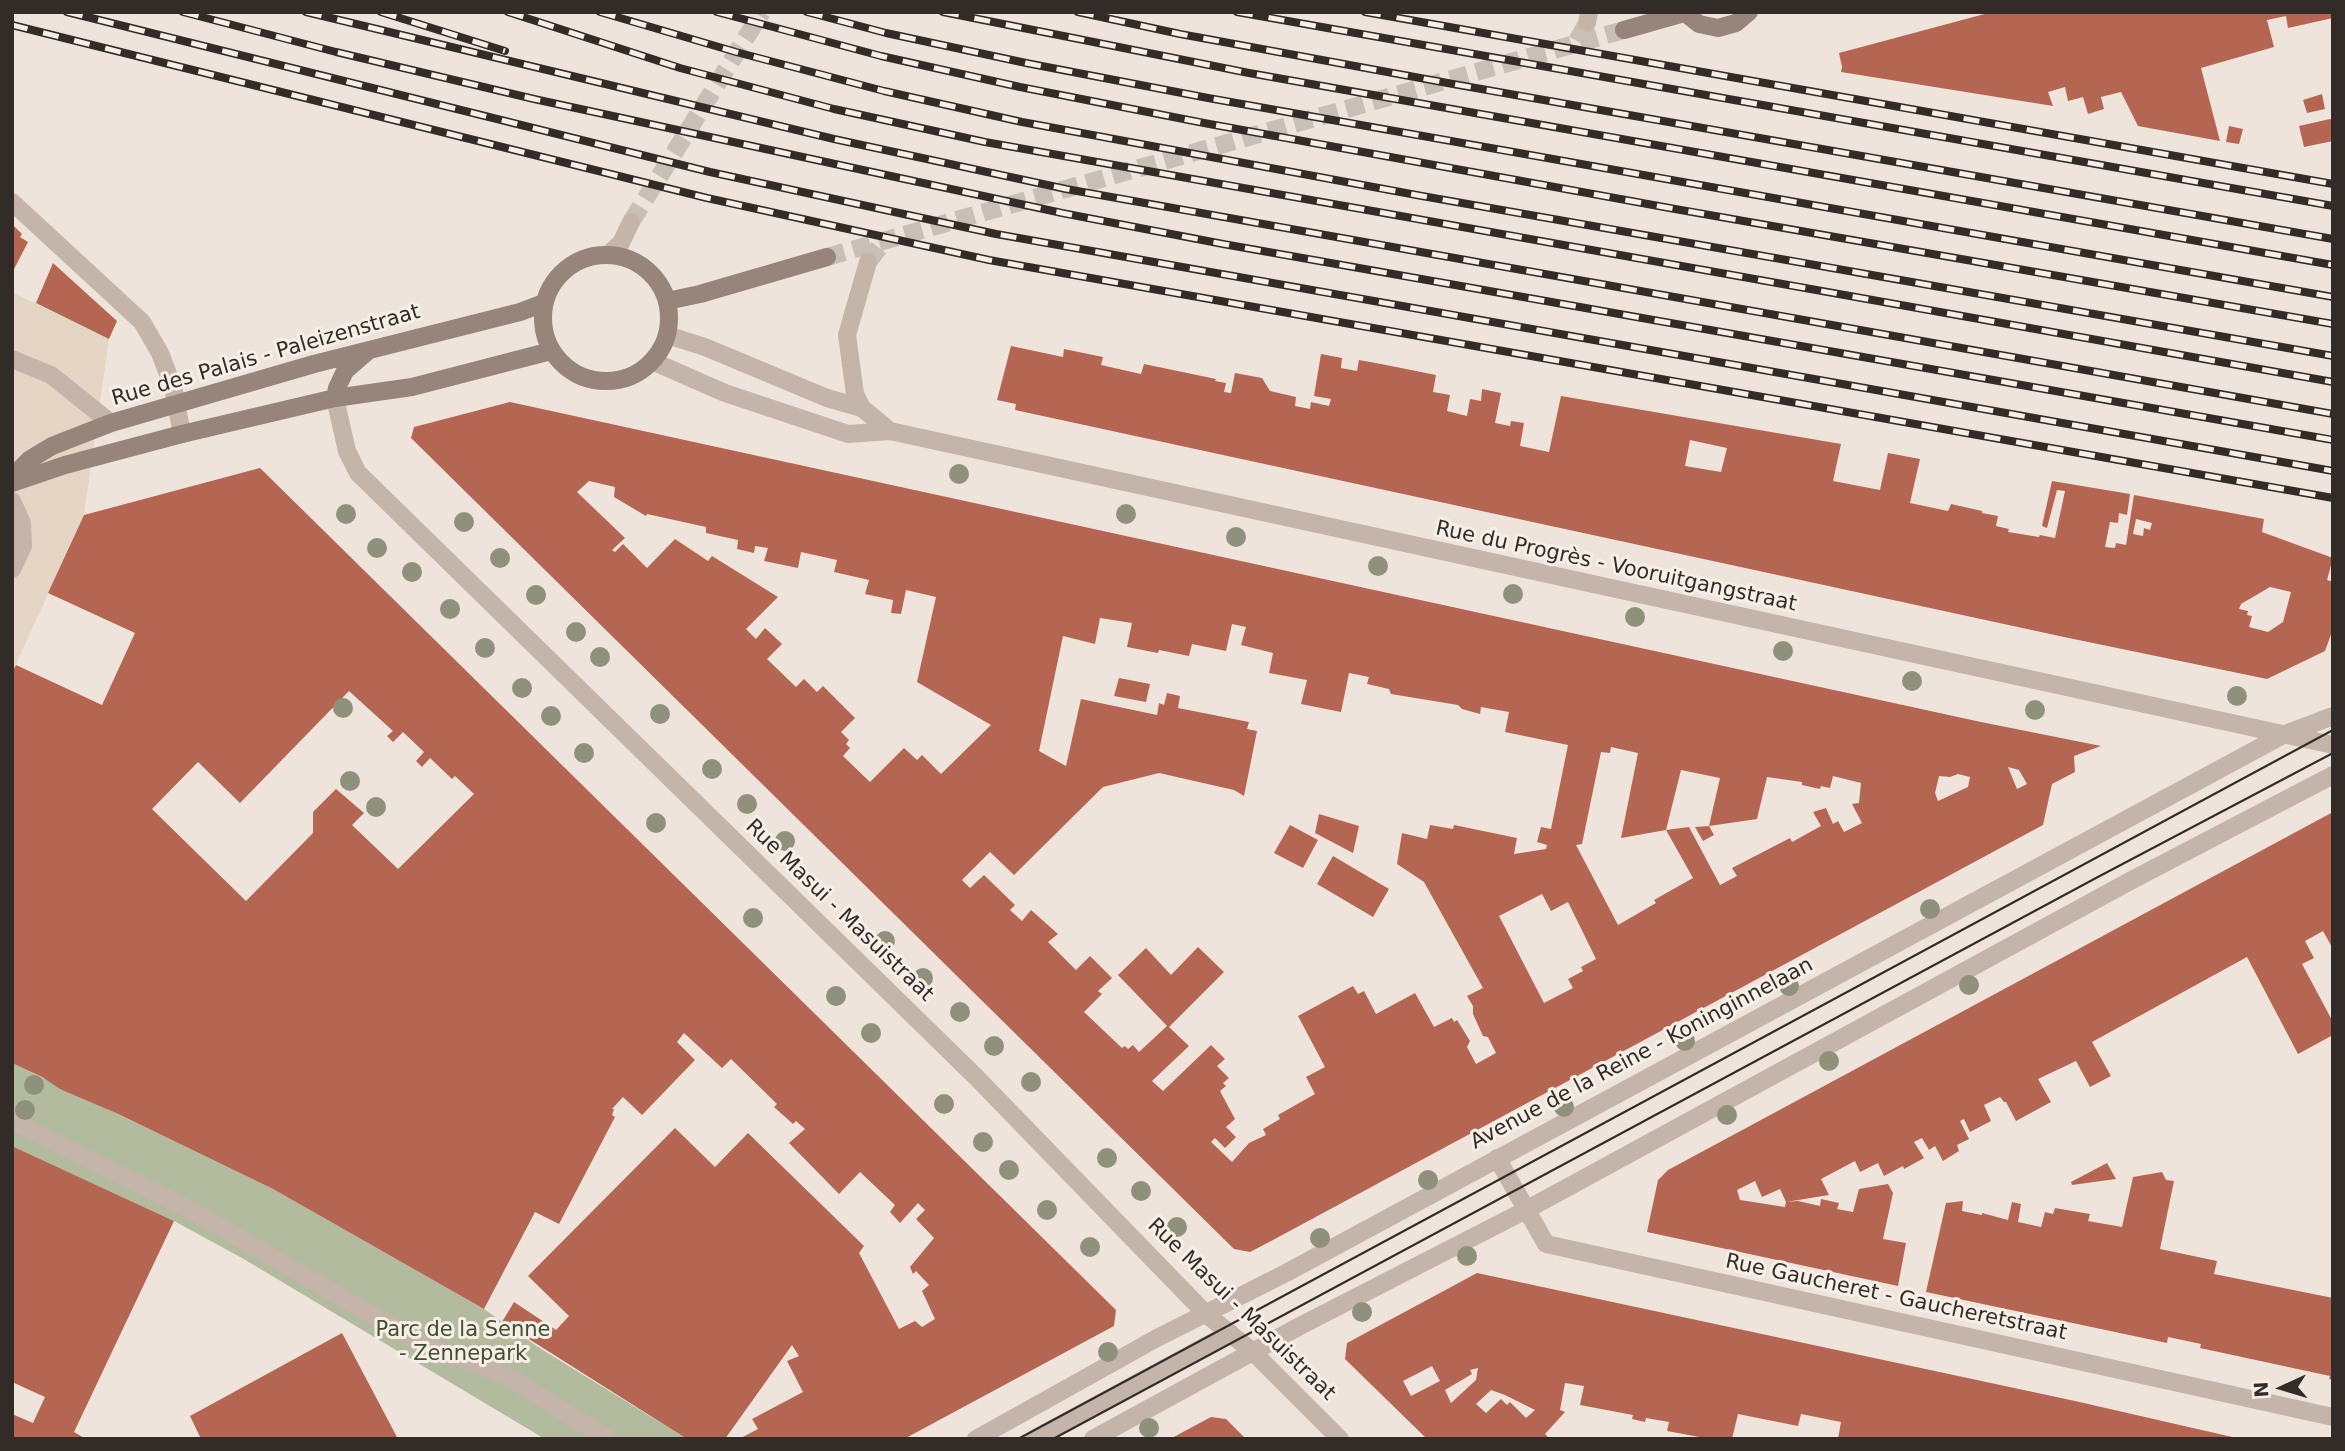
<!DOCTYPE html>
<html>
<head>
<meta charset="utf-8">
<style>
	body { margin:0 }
	#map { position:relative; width:2345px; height:1451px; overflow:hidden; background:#eee4db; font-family:"DejaVu Sans",sans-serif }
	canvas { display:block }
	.frame { position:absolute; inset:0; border:14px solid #322b28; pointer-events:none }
	.north { position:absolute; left:2247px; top:1353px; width:70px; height:70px; -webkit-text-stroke:5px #f6efe7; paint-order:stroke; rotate:266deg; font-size:19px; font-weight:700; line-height:28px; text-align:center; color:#322b28 }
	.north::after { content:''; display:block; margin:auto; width:24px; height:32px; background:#322b28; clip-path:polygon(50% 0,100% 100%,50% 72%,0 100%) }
</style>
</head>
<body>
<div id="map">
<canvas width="2345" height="1451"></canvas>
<div class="frame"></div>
<div class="north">N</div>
</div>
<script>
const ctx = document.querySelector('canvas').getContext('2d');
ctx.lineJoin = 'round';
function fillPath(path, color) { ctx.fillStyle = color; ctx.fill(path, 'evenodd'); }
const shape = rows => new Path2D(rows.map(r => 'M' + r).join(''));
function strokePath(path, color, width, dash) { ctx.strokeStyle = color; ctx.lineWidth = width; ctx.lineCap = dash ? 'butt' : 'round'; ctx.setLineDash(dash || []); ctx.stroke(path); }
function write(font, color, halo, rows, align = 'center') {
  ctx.font = font + ' "DejaVu Sans",sans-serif'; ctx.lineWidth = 6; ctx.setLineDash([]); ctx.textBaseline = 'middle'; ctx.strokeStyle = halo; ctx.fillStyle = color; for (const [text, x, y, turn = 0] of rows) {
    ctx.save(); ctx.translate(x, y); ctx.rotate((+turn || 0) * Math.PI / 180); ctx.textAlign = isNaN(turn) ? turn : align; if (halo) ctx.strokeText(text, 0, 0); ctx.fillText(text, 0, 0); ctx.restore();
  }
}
fillPath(shape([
	[12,1063,273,1189,484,1309,538,1347,687,1439,545,1439,242,1258,174,1221,12,1146]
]), '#b2bb9d');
fillPath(shape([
	[12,292,109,339,84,515,12,673]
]), '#e4d5c4');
fillPath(shape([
	[1992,12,2333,12,2333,18,2288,28,2286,16,2267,20,2274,47,2201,68,2220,141,2138,126,2121,92,2101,97,2104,109,2088,114,2083,97,2068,101,2065,87,2048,92,2053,106,1841,72,1842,67,1839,53],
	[2322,94,2325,109,2307,113,2303,100],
	[2330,119,2333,121,2333,141,2304,147,2299,126],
	[2229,126,2243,129,2239,144,2226,142],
	[12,224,22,234,20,237,28,242,12,273],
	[53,263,117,321,109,339,36,303],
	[1011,346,1063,357,1064,349,1103,357,1101,365,1141,374,1144,364,1216,379,1215,381,1226,383,1224,392,1231,393,1235,373,1262,378,1270,391,1296,397,1295,406,1310,409,1311,402,1329,406,1331,399,1314,396,1321,354,1342,358,1341,368,1357,371,1359,360,1381,364,1436,375,1433,392,1450,395,1447,411,1467,416,1470,399,1481,401,1482,389,1501,393,1495,423,1510,426,1511,421,1524,423,1520,446,1549,452,1561,396,1841,444,1833,481,1880,490,1888,453,1920,459,1910,503,1948,511,1951,504,1982,511,1982,513,1998,516,1996,526,2009,529,2008,532,2039,537,2040,535,2055,538,2065,491,2057,490,2047,528,2042,526,2052,481,2130,494,2127,515,2119,513,2118,523,2110,522,2105,547,2115,548,2116,543,2126,545,2134,495,2264,519,2262,532,2333,558,2327,580,2333,582,2333,629,2325,651,2267,679,2064,637,1015,410,1016,404,997,400],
	[1690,440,1727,448,1721,472,1685,466],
	[2136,519,2152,523,2150,530,2144,528,2143,536,2133,534],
	[2270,587,2291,592,2283,622,2268,632,2249,627,2252,616,2247,615,2248,611,2239,609,2241,604],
	[510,402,1981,722,2101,746,2074,756,2075,772,2052,784,2043,825,1273,1240,1250,1252,1234,1249,411,438,414,427],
	[589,481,615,487,614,497,646,516,647,514,706,527,706,533,738,540,737,549,754,553,755,546,768,548,764,561,798,568,801,552,837,560,834,572,869,580,865,594,893,600,891,613,901,614,906,590,936,597,917,682,991,725,941,774,922,755,917,760,904,748,870,782,843,756,850,748,846,744,849,740,841,732,855,718,823,686,817,692,804,679,796,687,767,659,782,644,765,628,756,639,746,629,778,597,712,556,708,561,675,539,647,568,623,544,615,552,612,550,625,538,577,492],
	[1100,618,1132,623,1127,647,1158,653,1159,650,1189,656,1192,644,1226,651,1232,624,1246,627,1241,645,1273,653,1269,673,1307,680,1301,704,1341,712,1349,673,1369,677,1367,684,1389,689,1391,694,1458,705,1462,709,1480,714,1481,707,1509,712,1505,732,1568,745,1551,829,1541,827,1537,842,1547,845,1546,849,1514,854,1517,838,1454,825,1453,829,1430,825,1427,839,1402,833,1397,864,1424,882,1483,988,1467,996,1473,1006,1473,1014,1483,1036,1488,1037,1496,1053,1476,1064,1467,1047,1470,1041,1457,1020,1454,1022,1452,1018,1434,1027,1415,993,1376,1014,1364,991,1358,994,1353,986,1298,1016,1325,1067,1306,1077,1315,1094,1278,1115,1280,1119,1263,1129,1266,1135,1249,1143,1232,1162,1211,1142,1215,1138,1225,1148,1236,1137,1226,1127,1235,1119,1220,1091,1226,1086,1223,1083,1229,1078,1217,1066,1225,1059,1211,1045,1163,1091,1152,1081,1189,1046,1169,1027,1224,972,1198,947,1171,975,1146,948,1118,975,1167,1026,1139,1052,1133,1045,1128,1049,1125,1046,1122,1048,1084,1012,1102,994,1098,991,1112,978,1090,956,1076,970,1048,942,1058,934,1031,910,1022,921,1010,910,1015,905,984,875,970,888,962,880,990,852,1014,875,1103,787,1159,773,1234,790,1244,796,1257,731,1247,729,1249,722,1178,708,1180,696,1167,693,1164,705,1159,703,1157,715,1081,699,1066,766,1039,751,1063,636,1095,644],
	[1611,747,1638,753,1621,838,1666,830,1693,878,1654,900,1656,903,1618,925,1576,845,1582,844,1601,752,1610,753],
	[2008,767,2019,770,2027,784,2017,789],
	[1681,770,1720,778,1709,826,1695,827,1703,841,1714,835,1709,826,1757,819,1767,777,1802,782,1802,785,1820,789,1821,786,1830,788,1833,776,1861,783,1859,803,1852,804,1862,823,1844,832,1838,821,1833,824,1826,808,1813,812,1821,826,1792,842,1790,838,1732,868,1737,876,1720,885,1689,827,1666,830],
	[1958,774,1970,777,1968,787,1938,801,1935,793,1939,776,1950,777],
	[1542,894,1551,911,1568,902,1596,959,1581,967,1583,971,1568,979,1573,988,1544,1003,1499,916],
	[260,468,1116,1310,1114,1326,904,1439,739,1439,758,1429,752,1419,803,1392,787,1361,799,1356,792,1345,725,1439,687,1439,502,1322,514,1302,556,1330,569,1316,528,1276,675,1128,715,1167,748,1133,864,1246,859,1253,899,1329,915,1321,922,1327,935,1319,922,1291,929,1285,916,1271,913,1274,910,1267,934,1238,916,1219,925,1210,918,1203,900,1223,890,1212,895,1205,860,1172,839,1194,789,1143,805,1129,796,1121,793,1124,774,1107,777,1104,731,1059,722,1068,684,1033,677,1042,695,1060,642,1115,623,1097,612,1109,614,1109,612,1115,615,1117,559,1224,535,1212,484,1309,273,1189,116,1113,60,1089,42,1077,12,1063,12,673,16,665,102,705,135,633,48,593,84,515],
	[349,691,393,731,387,736,393,742,403,732,424,752,416,761,422,767,430,758,452,779,455,776,474,794,398,869,352,825,364,813,336,789,313,812,313,833,246,901,152,809,198,762,240,803],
	[1119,678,1150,684,1146,702,1114,696],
	[2333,812,2333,949,2323,931,2305,941,2314,958,2302,964,2333,1022,2333,1035,2298,1054,2247,957,2092,1042,2111,1076,2090,1087,2076,1061,2038,1079,2051,1102,2016,1121,2006,1102,2004,1102,2000,1097,1984,1105,1991,1121,1970,1132,1964,1119,1960,1121,1969,1139,1957,1145,1959,1151,1943,1161,1935,1146,1929,1150,1922,1138,1914,1142,1924,1158,1904,1169,1903,1166,1884,1176,1878,1163,1860,1172,1855,1161,1821,1179,1829,1195,1786,1202,1780,1189,1762,1197,1755,1181,1737,1190,1740,1200,1785,1207,1786,1202,1798,1201,1820,1206,1821,1199,1839,1203,1837,1209,1853,1212,1859,1189,1888,1184,1893,1193,1883,1239,1906,1243,1898,1286,1647,1232,1658,1180,1668,1170],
	[1319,814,1359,826,1353,853,1315,833],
	[1290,825,1318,840,1303,868,1274,853],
	[1333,856,1389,889,1373,917,1317,884],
	[12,1146,174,1221,74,1432,86,1439,12,1439,12,1414,33,1423,45,1397,12,1382],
	[2107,1163,2116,1179,2072,1185,2071,1182],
	[2162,1172,2166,1180,2174,1181,2160,1249,2217,1261,2214,1274,2333,1298,2333,1380,2329,1379,2330,1376,2200,1348,2201,1344,2168,1337,2167,1343,1926,1292,1946,1203,1963,1201,1962,1211,1982,1215,1982,1213,2008,1220,2012,1202,2021,1204,2018,1222,2041,1227,2045,1212,2053,1214,2055,1208,2090,1214,2088,1221,2122,1227,2133,1177],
	[1477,1273,2075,1401,2241,1439,1838,1439,1841,1422,1801,1414,1798,1426,1738,1414,1732,1439,1710,1439,1667,1431,1669,1422,1646,1418,1645,1422,1632,1419,1633,1415,1580,1405,1584,1386,1565,1383,1560,1410,1565,1412,1545,1434,1550,1439,1427,1439,1345,1359,1347,1343],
	[1432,1366,1440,1381,1411,1396,1403,1381],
	[1478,1368,1476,1380,1451,1403,1445,1390,1472,1374,1470,1370],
	[1491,1390,1505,1395,1535,1410,1526,1418,1510,1402,1507,1405,1501,1399,1486,1413,1476,1404],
	[342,1333,398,1439,201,1439,190,1416],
	[1211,1417,1226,1419,1246,1439,1170,1439]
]), '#b56652');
strokePath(shape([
	[1577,41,1587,23],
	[868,262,884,241]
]), '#c8bfb7', 18, [18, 9]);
strokePath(shape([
	[631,222,762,12]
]), '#c8bfb7', 18, [18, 9]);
strokePath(shape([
	[827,257,1624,30]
]), '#c8bfb7', 18, [18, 9]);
strokePath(shape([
	[12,202,142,322,160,353,173,387,182,434],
	[2283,735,2333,716],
	[1034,1439,1230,1333]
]), '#c4b4a9', 18);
strokePath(shape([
	[12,1121,187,1208,424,1345,507,1376,608,1439]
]), '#c4b4a9', 18);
strokePath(shape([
	[1587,23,1589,12],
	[667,335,705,347,827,398,862,408,890,431],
	[12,359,51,375,111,423],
	[652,361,725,393,848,434,890,431,2333,745],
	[335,398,347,451,358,473,976,1077,1206,1314,1253,1352,1340,1439],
	[862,408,855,394,847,335,868,262],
	[12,501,22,523,23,546,12,569],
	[1497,1158,1546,1244,2333,1417],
	[976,1439,1157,1338,1286,1273,2283,735],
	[1093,1439,1300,1326,1526,1210,2132,880,2333,775]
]), '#c4b4a9', 18);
strokePath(shape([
	[609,254,621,243,631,222]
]), '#c4b4a9', 18);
strokePath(shape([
	[1684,12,1699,24,1718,28,1736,23,1749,12],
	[1624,30,1684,13],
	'543 318a63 63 0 1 1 126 0a63 63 0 1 1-126 0Z',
	[667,301,700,294,827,257],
	[335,398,337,388,345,371,368,351],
	[12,477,29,460,52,446,111,423,314,364,520,312,544,303],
	[12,483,65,465,182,434,335,398,412,387,551,351]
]), '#97847b', 18);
strokePath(shape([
	[1018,1439,2333,730],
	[1053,1439,2096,878,2333,753]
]), '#322b28', 2);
const rail = shape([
	[67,12,710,172,996,234,2333,471],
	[183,12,336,52,534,99,1062,213,1223,244,2333,440],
	[306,12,834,139,1066,189,2333,414],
	[381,12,505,51],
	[508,12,680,68,834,109,985,142,2333,382],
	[600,12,736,52,884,91,1022,122,1422,196,2333,356],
	[717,12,881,56,1020,87,1204,123,1675,209,2333,324],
	[807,12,886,33,1026,63,1208,98,2333,297],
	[943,12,1249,73,2333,265],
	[1078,12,1180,34,1453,84,2333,239],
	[1237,12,2333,206],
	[1365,12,2333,184],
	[12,25,707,198,989,260,2333,498]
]);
strokePath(rail, '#322b28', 8);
strokePath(rail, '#f6efe7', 5, [16]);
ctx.fillStyle = '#90917c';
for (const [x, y] of [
	[959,474],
	[346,514],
	[1126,514],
	[464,522],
	[1236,537],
	[377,548],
	[500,558],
	[1378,566],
	[412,572],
	[1513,594],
	[536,595],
	[450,609],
	[1635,617],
	[576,632],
	[485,648],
	[1783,651],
	[600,657],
	[1912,681],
	[522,688],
	[2237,696],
	[343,708],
	[2035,710],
	[660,714],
	[551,716],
	[584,753],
	[712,769],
	[350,781],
	[747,804],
	[376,807],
	[656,823],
	[785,841],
	[1930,909],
	[753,918],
	[885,941],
	[923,978],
	[1969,985],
	[1789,986],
	[836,996],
	[960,1012],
	[871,1033],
	[1685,1041],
	[994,1046],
	[1829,1061],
	[1031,1082],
	[34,1085],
	[944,1104],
	[1564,1107],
	[25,1110],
	[1727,1115],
	[983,1142],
	[1107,1158],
	[1009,1170],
	[1428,1180],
	[1141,1191],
	[1047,1210],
	[1177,1227],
	[1320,1238],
	[1090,1247],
	[1467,1256],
	[1362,1312],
	[1108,1352],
	[1149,1428]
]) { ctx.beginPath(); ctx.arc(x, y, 10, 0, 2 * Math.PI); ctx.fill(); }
write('21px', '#322b28', '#f6efe7', [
	["Rue des Palais - Paleizenstraat",266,356,-16],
	["Rue du Progrès - Vooruitgangstraat",1616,567,12],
	["Rue Masui - Masuistraat",839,911,44],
	["Avenue de la Reine - Koninginnelaan",1642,1054,-28],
	["Rue Gaucheret - Gaucheretstraat",1896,1298,12],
	["Rue Masui - Masuistraat",1241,1310,44]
]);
write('21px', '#434d2f', '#f6efe7', [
	["Parc de la Senne",463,1331],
	["- Zennepark",463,1355]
]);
</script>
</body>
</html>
